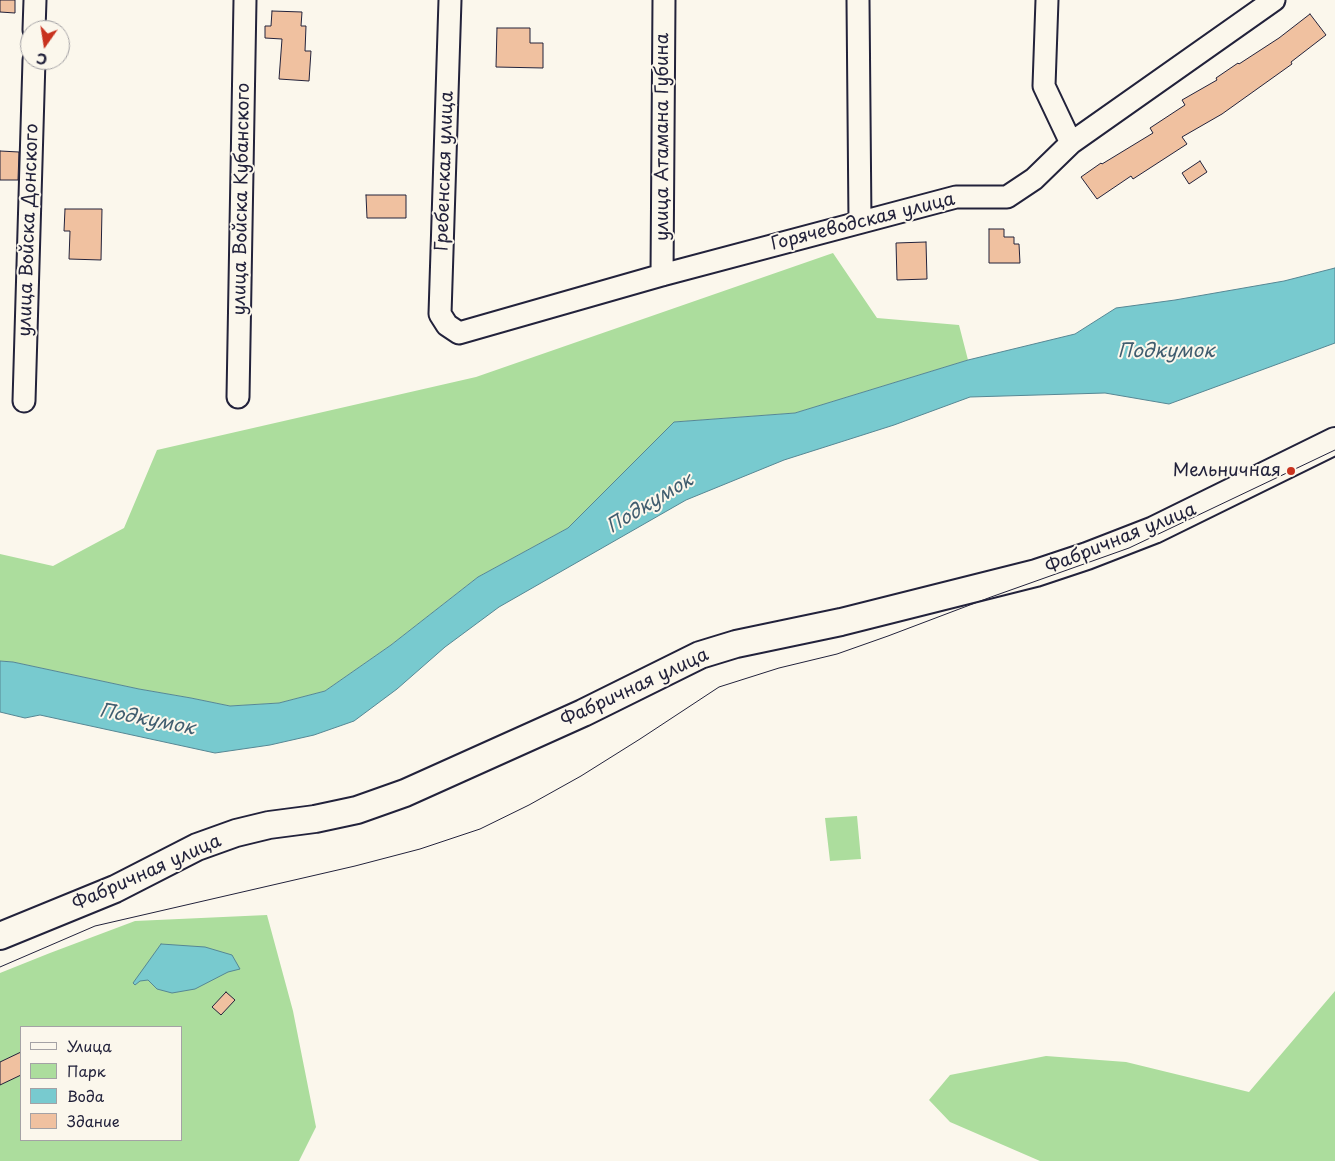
<!DOCTYPE html>
<html>
<head>
<meta charset="utf-8">
<style>
	body { margin:0 }
	#map { position:relative; width:1335px; height:1161px; overflow:hidden; background:#fbf7ec; font-family:"Playpen Sans",sans-serif }
	canvas { display:block }
	.legend { position:absolute; left:20px; top:1026px; width:162px; height:115px; box-sizing:border-box; background:#fbf7ec; border:1px solid #a4a2a5; margin:0; padding:6px 9px; list-style:none; font-size:15px; color:#22223b }
	.legend li { display:flex; align-items:center; gap:10px; height:25px }
	.legend b { width:25px; border:1px solid #a4a2a5 }
	.north { position:absolute; left:20px; top:20px; width:50px; height:50px; box-sizing:border-box; background:#fbf7ec; border:1px solid #a4a2a5; border-radius:50%; rotate:193deg; font-size:14px; font-weight:700; line-height:20px; text-align:center; color:#22223b }
	.north::after { content:''; display:block; margin:auto; width:18px; height:22px; background:#c8321e; clip-path:polygon(50% 0,100% 100%,50% 72%,0 100%) }
</style>
</head>
<body>
<div id="map">
<canvas width="1335" height="1161"></canvas>
<ul class="legend">
<li><b style="height:6px;background:#fbf7ec"></b>Улица</li>
<li><b style="height:14px;background:#acdd9d"></b>Парк</li>
<li><b style="height:14px;background:#78cacf"></b>Вода</li>
<li><b style="height:14px;background:#f0c1a0"></b>Здание</li>
</ul>
<div class="north">С</div>
</div>
<script>
const ctx = document.querySelector('canvas').getContext('2d');
ctx.lineJoin = 'round';
function fillPath(path, color) { ctx.fillStyle = color; ctx.fill(path, 'evenodd'); }
const shape = rows => new Path2D(rows.map(r => 'M' + r).join(''));
function strokePath(path, color, width, dash) { ctx.strokeStyle = color; ctx.lineWidth = width; ctx.lineCap = dash ? 'butt' : 'round'; ctx.setLineDash(dash || []); ctx.stroke(path); }
function write(font, color, halo, rows, align = 'center') {
  ctx.font = font + ' "Playpen Sans",sans-serif'; ctx.lineWidth = 4; ctx.setLineDash([]); ctx.textBaseline = 'middle'; ctx.strokeStyle = halo; ctx.fillStyle = color; for (const [text, x, y, turn = 0] of rows) {
    ctx.save(); ctx.translate(x, y); ctx.rotate((+turn || 0) * Math.PI / 180); ctx.textAlign = isNaN(turn) ? turn : align; if (halo) ctx.strokeText(text, 0, 0); ctx.fillText(text, 0, 0); ctx.restore();
  }
}
fillPath(shape([
	[833,253,877,318,959,325,968,360,795,413,674,422,568,528,478,577,391,645,325,691,279,703,230,706,191,698,139,689,13,662,0,661,0,554,53,566,124,528,157,450,476,377],
	[857,816,861,859,830,861,825,818],
	[267,915,293,1011,316,1127,299,1161,0,1161,0,973,50,953,135,921],
	[21,1027,181,1027,181,1140,21,1140],
	[1335,991,1335,1161,1040,1161,950,1122,929,1100,950,1075,1046,1056,1126,1062,1249,1092]
]), '#acdd9d');
const water = shape([
	[1335,268,1335,343,1169,404,1105,393,970,397,894,425,784,460,686,500,499,607,445,647,397,689,354,721,314,735,270,745,215,753,40,715,25,718,0,712,0,661,13,662,139,689,191,698,230,706,279,703,325,691,391,645,478,577,568,528,674,422,795,413,968,360,1075,334,1116,308,1175,300,1284,281,1335,268],
	[161,944,205,947,232,955,240,969,228,972,195,989,172,993,157,989,148,980,140,981,135,985,133,983,161,944]
]);
fillPath(water, '#78cacf');
strokePath(water, '#568794', 1);
const building = shape([
	[0,0,15,0,15,13,0,12,0,0],
	[272,11,302,12,301,26,306,26,305,51,311,51,309,81,279,79,282,39,265,38,265,26,271,26,272,11],
	[1310,14,1326,35,1291,62,1292,64,1222,114,1182,137,1187,144,1133,179,1131,176,1097,199,1081,177,1101,163,1102,164,1153,133,1150,128,1185,105,1182,100,1217,80,1216,78,1238,63,1239,64,1279,38,1310,14],
	[497,28,530,28,530,43,543,43,543,68,496,67,497,28],
	[0,151,19,152,18,180,0,180,0,151],
	[1200,161,1207,172,1189,184,1182,173,1200,161],
	[366,195,406,195,406,218,367,218,366,195],
	[65,209,102,209,101,260,69,259,70,231,64,231,65,209],
	[989,229,1004,229,1004,237,1014,237,1014,244,1019,244,1020,263,989,263,989,229],
	[926,242,927,279,897,280,896,243,926,242],
	[226,992,235,1000,221,1015,212,1007,226,992],
	[21,1052,21,1075,0,1085,0,1062,21,1052]
]);
fillPath(building, '#f0c1a0');
strokePath(building, '#22223b', 1);
const minor = shape([
	[450,0,440,314,447,325,459,333,662,275,956,197,1007,197,1034,179,1071,143,1274,0],
	[858,0,860,222],
	[1047,0,1044,86,1071,143],
	[34,30,35,0],
	[662,275,664,0],
	[238,397,245,0],
	[24,401,34,60]
]);
const major = shape([
	[0,936,115,889,197,847,236,833,269,825,315,819,357,810,405,793,583,713,700,655,736,644,841,622,1036,573,1087,556,1154,530,1335,441]
]);
strokePath(minor, '#22223b', 25);
strokePath(major, '#22223b', 30);
strokePath(minor, '#fbf7ec', 21);
strokePath(major, '#fbf7ec', 26);
strokePath(shape([
	[0,967,95,926,355,866,420,849,480,829,529,805,581,776,640,739,719,687,779,668,837,654,888,636,991,597,1129,548,1335,450]
]), '#22223b', 1);
for (const [x, y, r, color] of [
	[1291,471,5,"#c8321e"]
]) { const dot = new Path2D(); dot.arc(x, y, r, 0, 2 * Math.PI); ctx.fillStyle = color; ctx.fill(dot); strokePath(dot, '#fbf7ec', 2); }
write('18px', '#22223b', '#fbf7ec', [
	["улица Атамана Губина",663,137,-90],
	["Гребенская улица",445,171,-88],
	["улица Войска Кубанского",242,199,-89],
	["Горячеводская улица",863,222,-14],
	["улица Войска Донского",29,230,-88],
	["Фабричная улица",1121,539,-22],
	["Фабричная улица",635,688,-25],
	["Фабричная улица",147,873,-24]
]);
write('18px', '#22223b', '#fbf7ec', [
	["Мельничная",1281,471]
], 'right');
write('italic 19px', '#405d6f', '#fbf7ec', [
	["Подкумок",1166,352],
	["Подкумок",650,504,-31],
	["Подкумок",147,720,11]
]);
</script>
</body>
</html>
